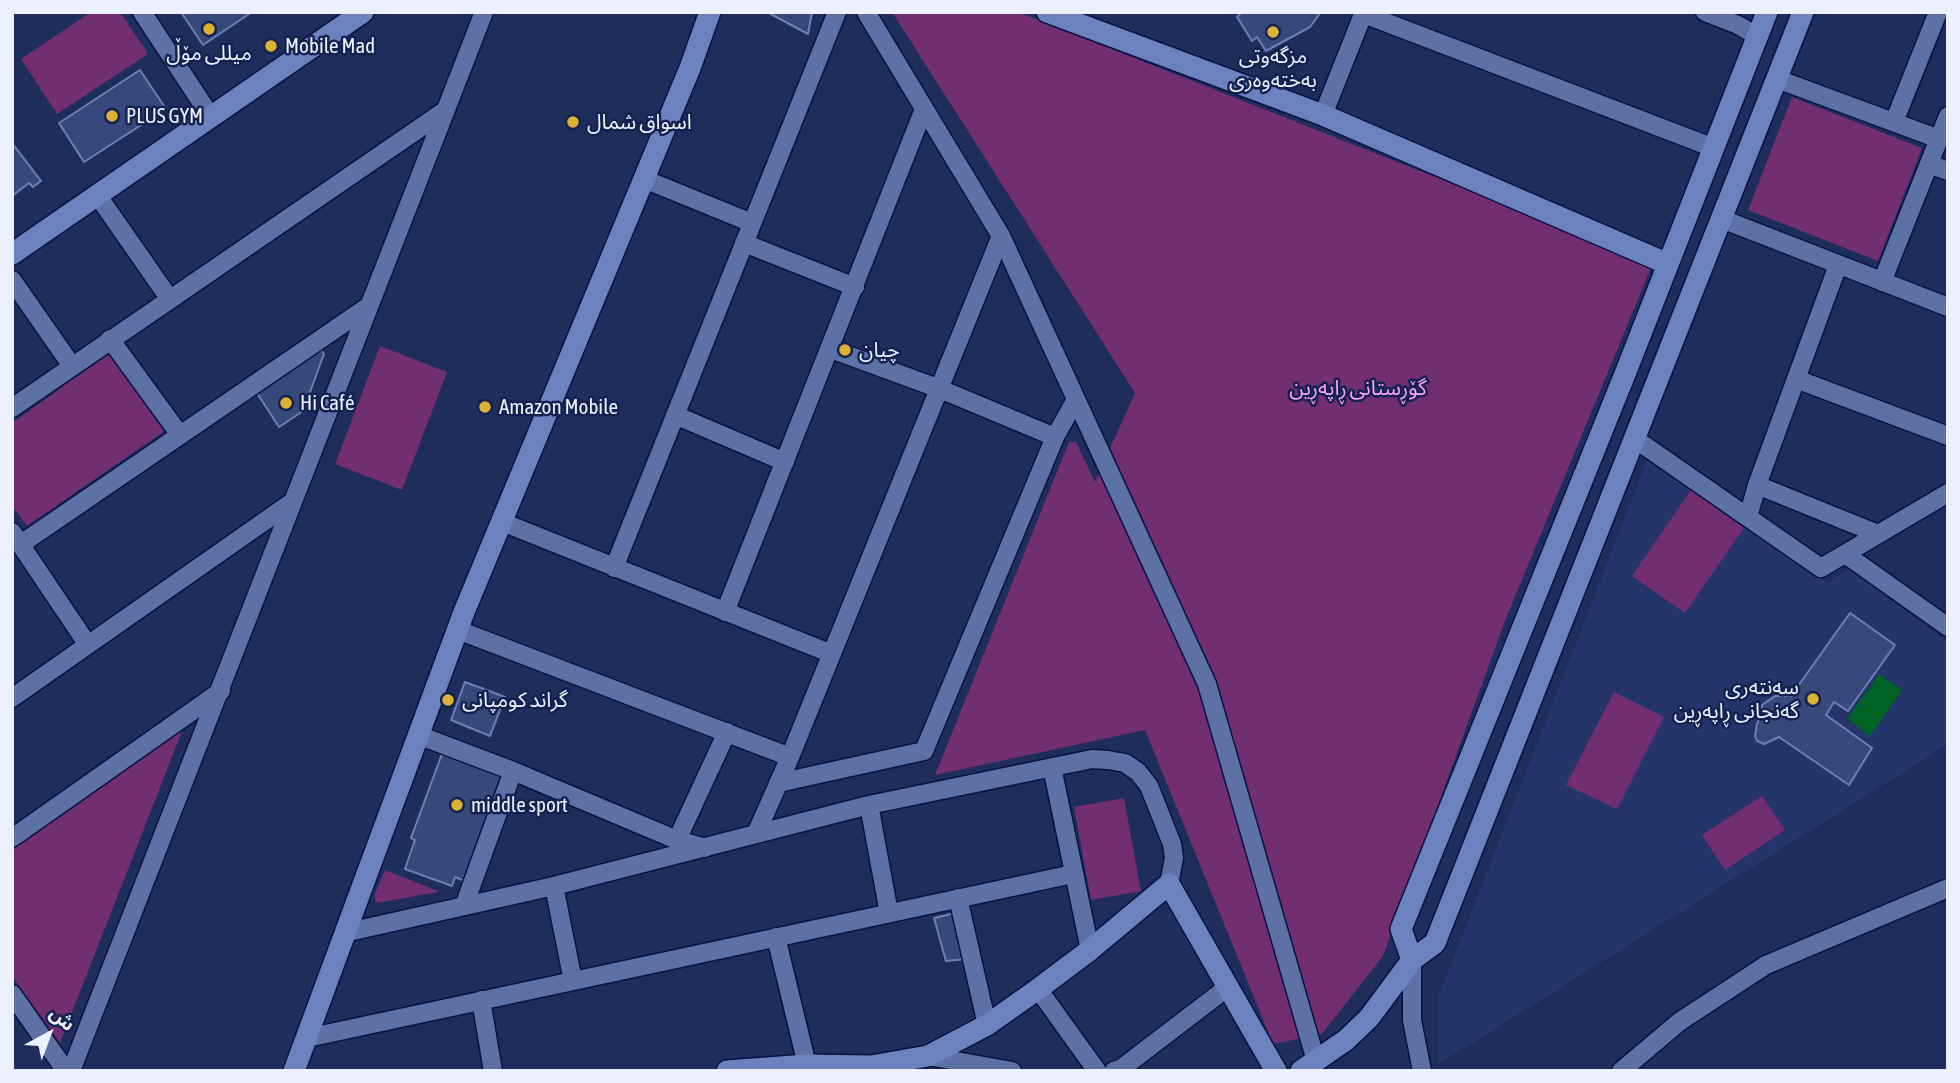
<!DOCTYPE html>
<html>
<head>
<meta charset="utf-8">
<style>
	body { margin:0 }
	#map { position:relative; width:1960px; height:1083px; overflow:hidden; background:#1e2d5c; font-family:"Asap Condensed","Noto Sans Arabic",sans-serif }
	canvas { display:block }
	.frame { position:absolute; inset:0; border:14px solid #ecf1fd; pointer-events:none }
	.north { position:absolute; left:14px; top:999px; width:70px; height:70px; -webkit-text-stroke:5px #152251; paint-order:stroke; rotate:41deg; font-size:19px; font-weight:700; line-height:28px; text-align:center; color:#ecf1fd }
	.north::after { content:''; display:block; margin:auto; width:24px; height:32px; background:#ecf1fd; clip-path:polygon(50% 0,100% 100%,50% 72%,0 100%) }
</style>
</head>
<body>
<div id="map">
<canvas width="1960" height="1083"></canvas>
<div class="frame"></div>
<div class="north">ش</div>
</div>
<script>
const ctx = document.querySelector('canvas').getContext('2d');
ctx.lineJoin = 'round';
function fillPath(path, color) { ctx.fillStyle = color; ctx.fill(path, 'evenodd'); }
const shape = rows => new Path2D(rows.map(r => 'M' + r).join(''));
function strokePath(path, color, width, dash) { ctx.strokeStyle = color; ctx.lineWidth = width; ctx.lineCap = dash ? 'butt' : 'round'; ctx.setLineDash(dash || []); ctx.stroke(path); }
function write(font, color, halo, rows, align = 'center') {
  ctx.font = font + ' "Asap Condensed","Noto Sans Arabic",sans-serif'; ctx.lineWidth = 5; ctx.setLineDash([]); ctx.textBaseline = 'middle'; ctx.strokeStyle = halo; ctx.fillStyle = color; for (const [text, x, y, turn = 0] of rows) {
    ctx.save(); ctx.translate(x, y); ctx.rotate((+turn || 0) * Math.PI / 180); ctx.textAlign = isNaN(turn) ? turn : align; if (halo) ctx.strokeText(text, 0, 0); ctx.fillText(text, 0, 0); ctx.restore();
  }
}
fillPath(shape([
	[1648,458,1828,583,1849,569,1948,642,1948,744,1439,1064,1438,998]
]), '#25356c');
fillPath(shape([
	[91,12,120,12,148,54,57,114,21,59],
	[892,12,1018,12,1653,263,1505,621,1383,956,1322,1034,1273,1044,1145,730,935,775,1069,442,1076,442,1095,482,1135,393],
	[1792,97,1922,148,1878,261,1748,210],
	[380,346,447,372,402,490,335,464],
	[110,353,166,430,27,526,12,506,12,423],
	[1691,490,1744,528,1685,613,1632,576],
	[1614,692,1664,717,1617,809,1566,785],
	[183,729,60,1043,12,976,12,848],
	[1762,796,1785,830,1725,870,1702,835],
	[1124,798,1141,891,1091,900,1074,807],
	[385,870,438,891,438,892,377,903,374,896]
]), '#712e70');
fillPath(shape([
	[1879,674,1902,690,1870,736,1847,719]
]), '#016225');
const building = shape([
	[181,12,252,12,203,45,181,12],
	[767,12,812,12,808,34,767,12],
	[1242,12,1321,12,1310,27,1266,51,1257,37,1252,41,1237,17,1242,12],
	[140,70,166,109,84,162,59,123,140,70],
	[12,143,41,181,33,187,29,183,12,196,12,143],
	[321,350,324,354,303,411,279,427,257,393,321,350],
	[1850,613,1895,645,1848,711,1834,702,1826,715,1872,748,1849,785,1779,737,1764,744,1757,741,1755,736,1757,724,1763,711,1761,709,1762,705,1775,696,1791,696,1850,613],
	[465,682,505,697,490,736,451,720,465,682],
	[443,751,504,773,465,881,455,877,452,886,405,869,415,840,411,838,443,751],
	[955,913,967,959,946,961,934,918,955,913]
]);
fillPath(building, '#37487a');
strokePath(building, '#6c80b7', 2);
const street = shape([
	[142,12,211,117],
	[866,12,1001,236,1207,684,1316,1061],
	[1705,12,1738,25,1757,36],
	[1364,14,1714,148],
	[1777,79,1939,139],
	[1323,115,1364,12],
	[1894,122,1938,12],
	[1929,164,1948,171],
	[644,179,752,223],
	[98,196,169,298],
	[1722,219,1948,307],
	[744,243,855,287],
	[12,280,72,366],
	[1882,282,1948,116],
	[110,339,180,435],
	[831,349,940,389,1055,437],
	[1796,379,1948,436],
	[12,408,446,110],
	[675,415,785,462],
	[1635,439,1821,568,1948,493],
	[1757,485,1878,534],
	[1748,517,1757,485,1838,265],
	[502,522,832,654],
	[12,532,88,645],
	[21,544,369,306],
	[1845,554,1948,627],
	[614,568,837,12],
	[725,612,924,109],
	[458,630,790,757],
	[12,698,292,502],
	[418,735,513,771,677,840,705,848],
	[1052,767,1090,950],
	[778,783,924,751,1055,437,1075,401],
	[869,805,889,913],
	[756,834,790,757,1001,236],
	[12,838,221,691],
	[677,840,727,732],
	[554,886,573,981],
	[958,898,987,1025],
	[464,906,513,771],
	[344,933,554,886,869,805,1092,759,1108,760,1125,763,1138,772,1149,786,1172,844,1174,858,1169,884],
	[776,937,807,1065],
	[1412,960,1412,1020,1422,1071],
	[1038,989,1097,1071],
	[12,994,66,1071],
	[481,1000,493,1071],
	[307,1038,1073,874],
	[928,1056,1012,1071],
	[71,1071,484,12],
	[1114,1071,1122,1068,1228,987],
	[1621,1071,1679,1022,1766,965,1948,888]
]);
const secondary = shape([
	[1047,12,1323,115,1668,264],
	[12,254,363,12],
	[1412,960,1401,929,1627,369,1767,12],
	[294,1071,464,612,690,68,710,12],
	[727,1071,807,1065,871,1066,928,1056,987,1025,1038,989,1090,950,1169,884,1276,1071],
	[1301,1071,1346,1040,1369,1018,1412,960,1435,943,1803,12]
]);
strokePath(street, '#091240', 21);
strokePath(secondary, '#091240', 24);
strokePath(street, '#5e71a7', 18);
strokePath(secondary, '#6c82bf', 21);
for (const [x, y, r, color] of [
	[209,29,7,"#ddb133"],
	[1273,32,7,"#ddb133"],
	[271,46,7,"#ddb133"],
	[112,116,7,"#ddb133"],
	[573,122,7,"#ddb133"],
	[845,350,7,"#ddb133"],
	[286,403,7,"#ddb133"],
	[485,407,7,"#ddb133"],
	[1813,699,7,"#ddb133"],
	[448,700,7,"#ddb133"],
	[457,805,7,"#ddb133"]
]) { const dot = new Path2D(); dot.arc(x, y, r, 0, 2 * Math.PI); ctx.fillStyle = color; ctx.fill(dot); strokePath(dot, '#152251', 2.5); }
write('21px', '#ecf1fd', '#152251', [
	["Mobile Mad",285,46],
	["میللی مۆڵ",209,53,"center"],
	["مزگەوتی",1273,56,"center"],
	["بەختەوەری",1273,80,"center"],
	["PLUS GYM",126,116],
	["اسواق شمال",587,122],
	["چيان",859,350],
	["Hi Café",300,403],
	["Amazon Mobile",499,407],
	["سەنتەری",1799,687,"right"],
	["گەنجانی ڕاپەڕین",1799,711,"right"],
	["گراند كومپانى",462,700],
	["middle sport",471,805]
], 'left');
write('21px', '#fba3f7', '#152251', [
	["گۆڕستانی ڕاپەڕین",1358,388]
]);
</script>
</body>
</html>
